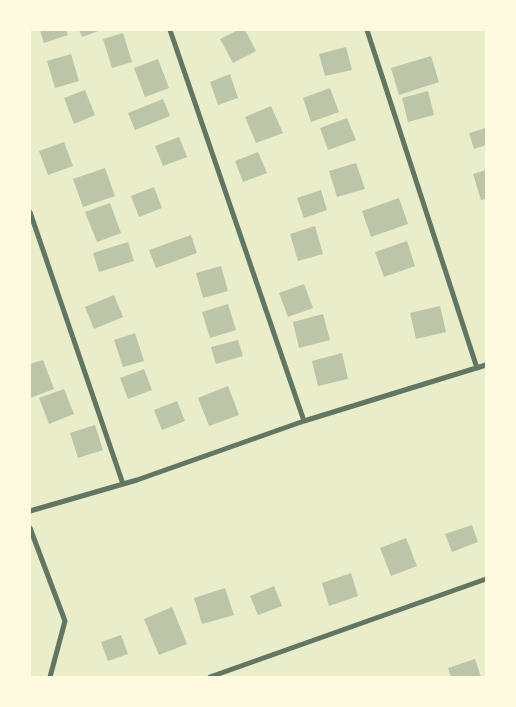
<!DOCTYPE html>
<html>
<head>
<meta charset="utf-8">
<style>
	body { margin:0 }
	#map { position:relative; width:516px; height:707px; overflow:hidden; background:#e9edc9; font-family:"Alegreya Sans",sans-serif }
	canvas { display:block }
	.frame { position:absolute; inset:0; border:31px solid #fefae0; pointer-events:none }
</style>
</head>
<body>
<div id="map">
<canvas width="516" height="707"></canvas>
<div class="frame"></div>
</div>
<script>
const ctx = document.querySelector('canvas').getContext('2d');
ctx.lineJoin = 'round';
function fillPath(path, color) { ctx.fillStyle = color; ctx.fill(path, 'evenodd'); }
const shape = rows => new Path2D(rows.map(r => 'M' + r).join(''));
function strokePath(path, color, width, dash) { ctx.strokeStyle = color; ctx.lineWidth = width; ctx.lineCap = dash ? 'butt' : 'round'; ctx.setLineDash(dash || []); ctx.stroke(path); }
fillPath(shape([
	[40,30,66,30,68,35,44,43],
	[79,30,101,30,82,37],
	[238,30,245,30,256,51,233,63,220,39],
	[123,33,132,62,112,68,103,39],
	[346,47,352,70,325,76,319,54],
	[71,54,79,81,55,88,47,61],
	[431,56,439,82,399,95,391,68],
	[158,59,169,88,145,97,134,68],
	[230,74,238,98,218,105,210,82],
	[330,88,339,112,311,122,303,98],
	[85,90,95,115,74,124,64,98],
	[428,91,434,115,408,122,402,98],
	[163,99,170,116,135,130,128,113],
	[271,106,283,133,256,143,245,117],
	[347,118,356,140,328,150,320,128],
	[486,128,486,145,474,149,469,133],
	[179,137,187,157,163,166,155,146],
	[64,142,73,166,48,175,39,151],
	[258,152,267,173,243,182,235,161],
	[356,163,365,189,337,197,329,171],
	[105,168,115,196,83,207,73,179],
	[486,170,486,199,481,200,473,174],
	[154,187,162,208,139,217,131,196],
	[321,190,327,210,304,218,297,198],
	[399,198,408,224,371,237,362,211],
	[110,203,121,233,97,242,85,212],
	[315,226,323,254,298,261,290,234],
	[191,235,197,253,156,268,149,250],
	[407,241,415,266,384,277,375,252],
	[128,242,134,261,99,272,93,253],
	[221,266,228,291,203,298,196,273],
	[304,284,313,308,288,317,279,293],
	[114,295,123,317,94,329,85,307],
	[228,304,236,330,210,338,202,312],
	[440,306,446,332,416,339,410,313],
	[323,314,330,340,299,348,293,322],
	[135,333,144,361,123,367,114,340],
	[238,340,243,356,216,364,211,347],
	[342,353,348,379,318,386,312,361],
	[43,360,54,389,30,398,30,364],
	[144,369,152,390,128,399,120,378],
	[228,386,239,415,209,426,198,398],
	[64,389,74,414,49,424,39,398],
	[177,401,185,421,162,430,154,410],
	[95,425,103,450,78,458,70,433],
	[472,525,478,542,452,552,445,534],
	[406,538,417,566,391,576,380,548],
	[351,573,358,596,329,606,322,583],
	[274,586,282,606,258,615,250,596],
	[225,588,234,615,202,624,194,598],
	[172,607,187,644,159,655,144,619],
	[121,635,128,654,108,661,101,642],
	[475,659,481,677,451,677,448,668]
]), '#bcc5a7');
strokePath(shape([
	[170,30,304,421],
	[367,30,477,368],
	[30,212,123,484],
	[30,511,137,480,304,421,486,365],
	[30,528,65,621,50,677],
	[210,677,486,579]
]), '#617663', 5);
</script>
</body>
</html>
